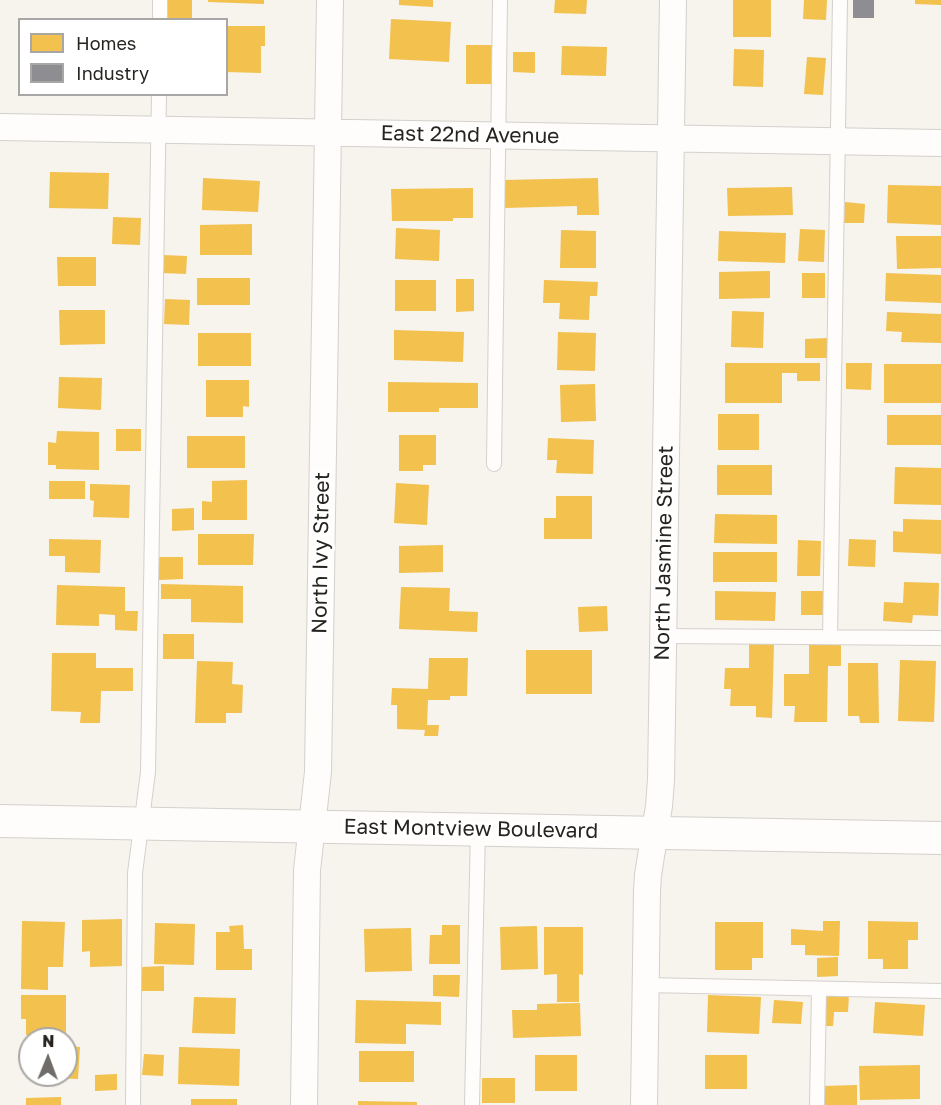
<!DOCTYPE html>
<html>
<head>
<meta charset="utf-8">
<style>
	body { margin:0 }
	#map { position:relative; width:941px; height:1105px; overflow:hidden; background:#f7f3ed; font-family:"Golos Text",sans-serif }
	canvas { display:block }
	.legend { position:absolute; left:18px; top:18px; width:210px; height:78px; box-sizing:border-box; background:#fff; border:2px solid #a9a7a6; margin:0; padding:8px 10px; list-style:none; font-size:18px; color:#272420 }
	.legend li { display:flex; align-items:center; gap:12px; height:30px }
	.legend b { width:30px; border:2px solid #a9a7a6 }
	.north { position:absolute; left:18px; top:1027px; width:60px; height:60px; box-sizing:border-box; background:#fff; border:2px solid #a9a7a6; border-radius:50%; rotate:1deg; font-size:16px; font-weight:700; line-height:24px; text-align:center; color:#272420 }
	.north::after { content:''; display:block; margin:auto; width:21px; height:27px; background:#706c68; clip-path:polygon(50% 0,100% 100%,50% 72%,0 100%) }
</style>
</head>
<body>
<div id="map">
<canvas width="941" height="1105"></canvas>
<ul class="legend">
<li><b style="height:16px;background:#f2c14e"></b>Homes</li>
<li><b style="height:16px;background:#8d8d92"></b>Industry</li>
</ul>
<div class="north">N</div>
</div>
<script>
const ctx = document.querySelector('canvas').getContext('2d');
ctx.lineJoin = 'round';
function fillPath(path, color) { ctx.fillStyle = color; ctx.fill(path, 'evenodd'); }
const shape = rows => new Path2D(rows.map(r => 'M' + r).join(''));
function strokePath(path, color, width, dash) { ctx.strokeStyle = color; ctx.lineWidth = width; ctx.lineCap = dash ? 'butt' : 'round'; ctx.setLineDash(dash || []); ctx.stroke(path); }
function write(font, color, halo, rows, align = 'center') {
  ctx.font = font + ' "Golos Text",sans-serif'; ctx.lineWidth = 6; ctx.setLineDash([]); ctx.textBaseline = 'middle'; ctx.strokeStyle = halo; ctx.fillStyle = color; for (const [text, x, y, turn = 0] of rows) {
    ctx.save(); ctx.translate(x, y); ctx.rotate((+turn || 0) * Math.PI / 180); ctx.textAlign = isNaN(turn) ? turn : align; if (halo) ctx.strokeText(text, 0, 0); ctx.fillText(text, 0, 0); ctx.restore();
  }
}
fillPath(shape([
	[165,0,192,0,192,20,164,20],
	[208,0,264,0,264,4,208,2],
	[399,0,433,0,433,7,399,5],
	[555,0,587,0,586,14,554,13],
	[733,0,771,0,771,37,733,37],
	[804,0,827,0,826,20,803,19],
	[915,0,941,0,941,5,915,4],
	[391,19,451,22,449,62,389,59],
	[226,26,265,26,265,46,261,46,261,73,226,72],
	[466,45,492,45,491,84,466,84],
	[562,46,607,47,606,76,561,75],
	[734,49,764,50,763,87,733,86],
	[513,52,535,52,535,73,513,72],
	[807,57,826,58,823,95,804,94],
	[50,172,109,173,108,209,49,208],
	[203,178,260,181,258,212,202,210],
	[598,178,599,215,577,215,577,206,505,208,504,180],
	[888,185,941,186,941,225,887,223],
	[792,187,793,215,728,216,727,188],
	[473,188,473,218,453,218,453,221,392,221,391,189],
	[845,202,865,204,864,223,844,223],
	[113,217,141,218,140,245,112,244],
	[252,224,252,255,200,255,200,225],
	[396,228,440,230,439,261,395,259],
	[800,229,825,230,824,262,798,261],
	[561,230,596,231,596,268,560,268],
	[719,231,786,233,785,263,718,261],
	[896,236,941,236,941,268,897,269],
	[162,255,187,256,186,274,162,273],
	[57,257,96,257,96,286,58,286],
	[770,271,770,298,719,299,719,272],
	[802,273,825,273,825,298,802,298],
	[886,273,941,275,941,303,885,301],
	[197,278,250,278,250,305,197,305],
	[456,279,474,279,474,311,456,312],
	[395,280,436,280,436,311,395,311],
	[544,280,598,282,597,296,590,296,589,320,559,319,560,303,543,303],
	[165,299,190,300,189,325,164,324],
	[59,310,105,310,105,344,60,345],
	[732,311,764,312,763,348,731,347],
	[887,312,941,314,941,343,901,342,902,332,886,331],
	[394,330,464,332,463,362,394,360],
	[558,332,596,333,595,371,557,370],
	[198,333,251,333,251,366,198,366],
	[828,338,828,358,805,358,805,339],
	[725,363,820,363,820,381,797,381,797,373,782,373,782,403,725,403],
	[846,363,872,363,871,390,846,389],
	[884,364,941,364,941,403,884,403],
	[59,377,102,378,101,410,58,408],
	[206,380,249,380,249,407,243,406,243,417,206,417],
	[388,382,478,383,478,408,439,408,439,412,388,412],
	[595,384,596,421,561,422,560,385],
	[718,414,759,414,759,450,718,450],
	[887,415,941,415,941,445,887,445],
	[116,429,141,429,141,451,116,451],
	[57,431,99,432,99,470,56,469,56,465,48,465,48,442,56,443],
	[399,435,436,435,436,465,423,465,423,471,399,471],
	[187,436,245,436,245,468,187,468],
	[548,438,594,440,593,474,556,473,557,460,547,460],
	[717,465,772,465,772,495,717,495],
	[895,467,941,468,941,505,894,504],
	[247,480,247,520,202,520,202,501,212,502,212,481],
	[49,481,85,481,85,499,49,499],
	[396,483,429,485,427,525,394,523],
	[90,484,130,485,129,518,93,517,94,501,90,500],
	[556,496,592,496,592,539,544,539,544,518,556,518],
	[194,508,194,530,172,531,172,509],
	[715,514,777,515,777,544,714,543],
	[903,519,941,520,941,554,893,552,893,531,903,532],
	[198,534,254,534,253,565,198,565],
	[49,539,101,540,100,573,65,572,65,556,49,556],
	[849,539,876,540,875,567,848,566],
	[798,540,821,541,820,576,797,576],
	[443,545,443,572,399,573,399,546],
	[713,552,777,552,777,582,713,582],
	[159,557,183,557,183,579,159,580],
	[904,582,939,583,938,616,913,615,912,623,883,621,884,602,903,603],
	[161,584,243,586,243,623,191,622,191,599,161,599],
	[57,585,125,587,125,611,138,611,137,631,115,630,115,615,99,614,99,626,56,625],
	[401,587,450,588,449,611,478,612,477,632,399,629],
	[715,591,776,592,775,621,715,620],
	[801,591,824,591,824,615,801,615],
	[607,606,608,631,579,632,578,607],
	[163,634,194,634,194,659,163,659],
	[749,644,774,644,772,718,756,717,756,706,730,706,731,689,724,689,725,668,749,668],
	[809,645,841,645,841,666,828,666,827,722,794,722,795,706,784,706,784,674,809,674],
	[526,650,592,650,592,694,526,694],
	[52,653,96,653,96,668,133,668,133,691,101,691,100,723,80,723,81,712,51,711],
	[429,658,468,658,467,696,450,696,450,700,428,700,427,725,439,725,438,736,424,736,425,730,397,729,397,705,391,705,392,688,428,689],
	[900,660,936,661,934,722,898,721],
	[197,661,233,662,232,684,243,685,242,713,226,713,226,723,195,723],
	[848,663,878,663,879,723,860,723,859,716,848,716],
	[122,919,122,966,90,967,90,951,82,952,82,920],
	[22,921,65,922,63,967,48,967,48,990,21,989],
	[823,921,840,921,839,956,805,955,805,945,791,945,791,929,823,931],
	[868,921,918,922,918,940,908,940,908,969,883,969,883,959,868,959],
	[715,922,763,922,763,958,752,958,752,970,715,970],
	[155,923,195,924,194,965,154,964],
	[243,925,244,949,252,949,252,970,216,970,216,932,230,932,229,926],
	[442,925,460,925,460,964,429,964,430,935,442,935],
	[537,926,538,969,501,970,500,927],
	[544,927,583,927,583,975,579,974,579,1002,557,1002,557,974,544,975],
	[411,928,412,971,365,972,364,929],
	[838,957,838,976,817,977,817,958],
	[164,966,164,991,142,991,142,967],
	[433,975,460,975,459,997,433,996],
	[822,993,849,995,848,1012,834,1012,833,1026,820,1026],
	[21,995,66,995,66,1035,26,1035,26,1019,21,1019],
	[708,995,761,997,759,1034,707,1032],
	[194,997,236,998,235,1034,192,1033],
	[356,1000,441,1002,441,1025,406,1024,406,1044,355,1043],
	[774,1000,803,1002,801,1024,772,1023],
	[875,1002,925,1005,923,1036,873,1033],
	[580,1003,581,1036,513,1038,512,1010,537,1010,537,1004],
	[66,1046,80,1047,78,1079,29,1077,29,1075,66,1075],
	[179,1047,240,1049,239,1086,178,1084],
	[359,1051,414,1051,414,1082,359,1082],
	[144,1054,164,1055,163,1076,142,1075],
	[535,1055,577,1055,577,1091,535,1091],
	[705,1055,747,1055,747,1089,705,1089],
	[920,1065,920,1099,860,1100,859,1066],
	[117,1074,117,1090,95,1091,95,1075],
	[482,1078,515,1078,515,1103,482,1103],
	[857,1085,857,1105,822,1105,822,1086],
	[61,1097,61,1105,26,1105,26,1098],
	[191,1099,237,1099,237,1105,191,1105],
	[358,1101,417,1102,417,1105,358,1105]
]), '#f2c14e');
fillPath(shape([
	[853,0,874,0,874,18,853,18]
]), '#8d8d92');
const service = shape([
	[160,20,160,0],
	[494,464,500,0],
	[662,636,941,638],
	[830,637,840,0],
	[645,985,941,991],
	[133,1105,135,873,148,772,159,94],
	[472,1105,478,829],
	[817,1105,819,989]
]);
const minor = shape([
	[0,127,941,143],
	[304,1105,307,870,318,772,330,0],
	[644,1105,647,891,648,875,659,806,661,780,673,0]
]);
const tertiary = shape([
	[0,821,941,838]
]);
strokePath(service, '#d4d0cc', 16);
strokePath(minor, '#d4d0cc', 28);
strokePath(tertiary, '#d4d0cc', 34);
strokePath(service, '#fefdfc', 14);
strokePath(minor, '#fefdfc', 26);
strokePath(tertiary, '#fefdfc', 32);
write('21px', '#272420', '#fff', [
	["East 22nd Avenue",470,135,1],
	["North Ivy Street",321,553,-89],
	["North Jasmine Street",664,553,-89],
	["East Montview Boulevard",471,829,1]
]);
</script>
</body>
</html>
